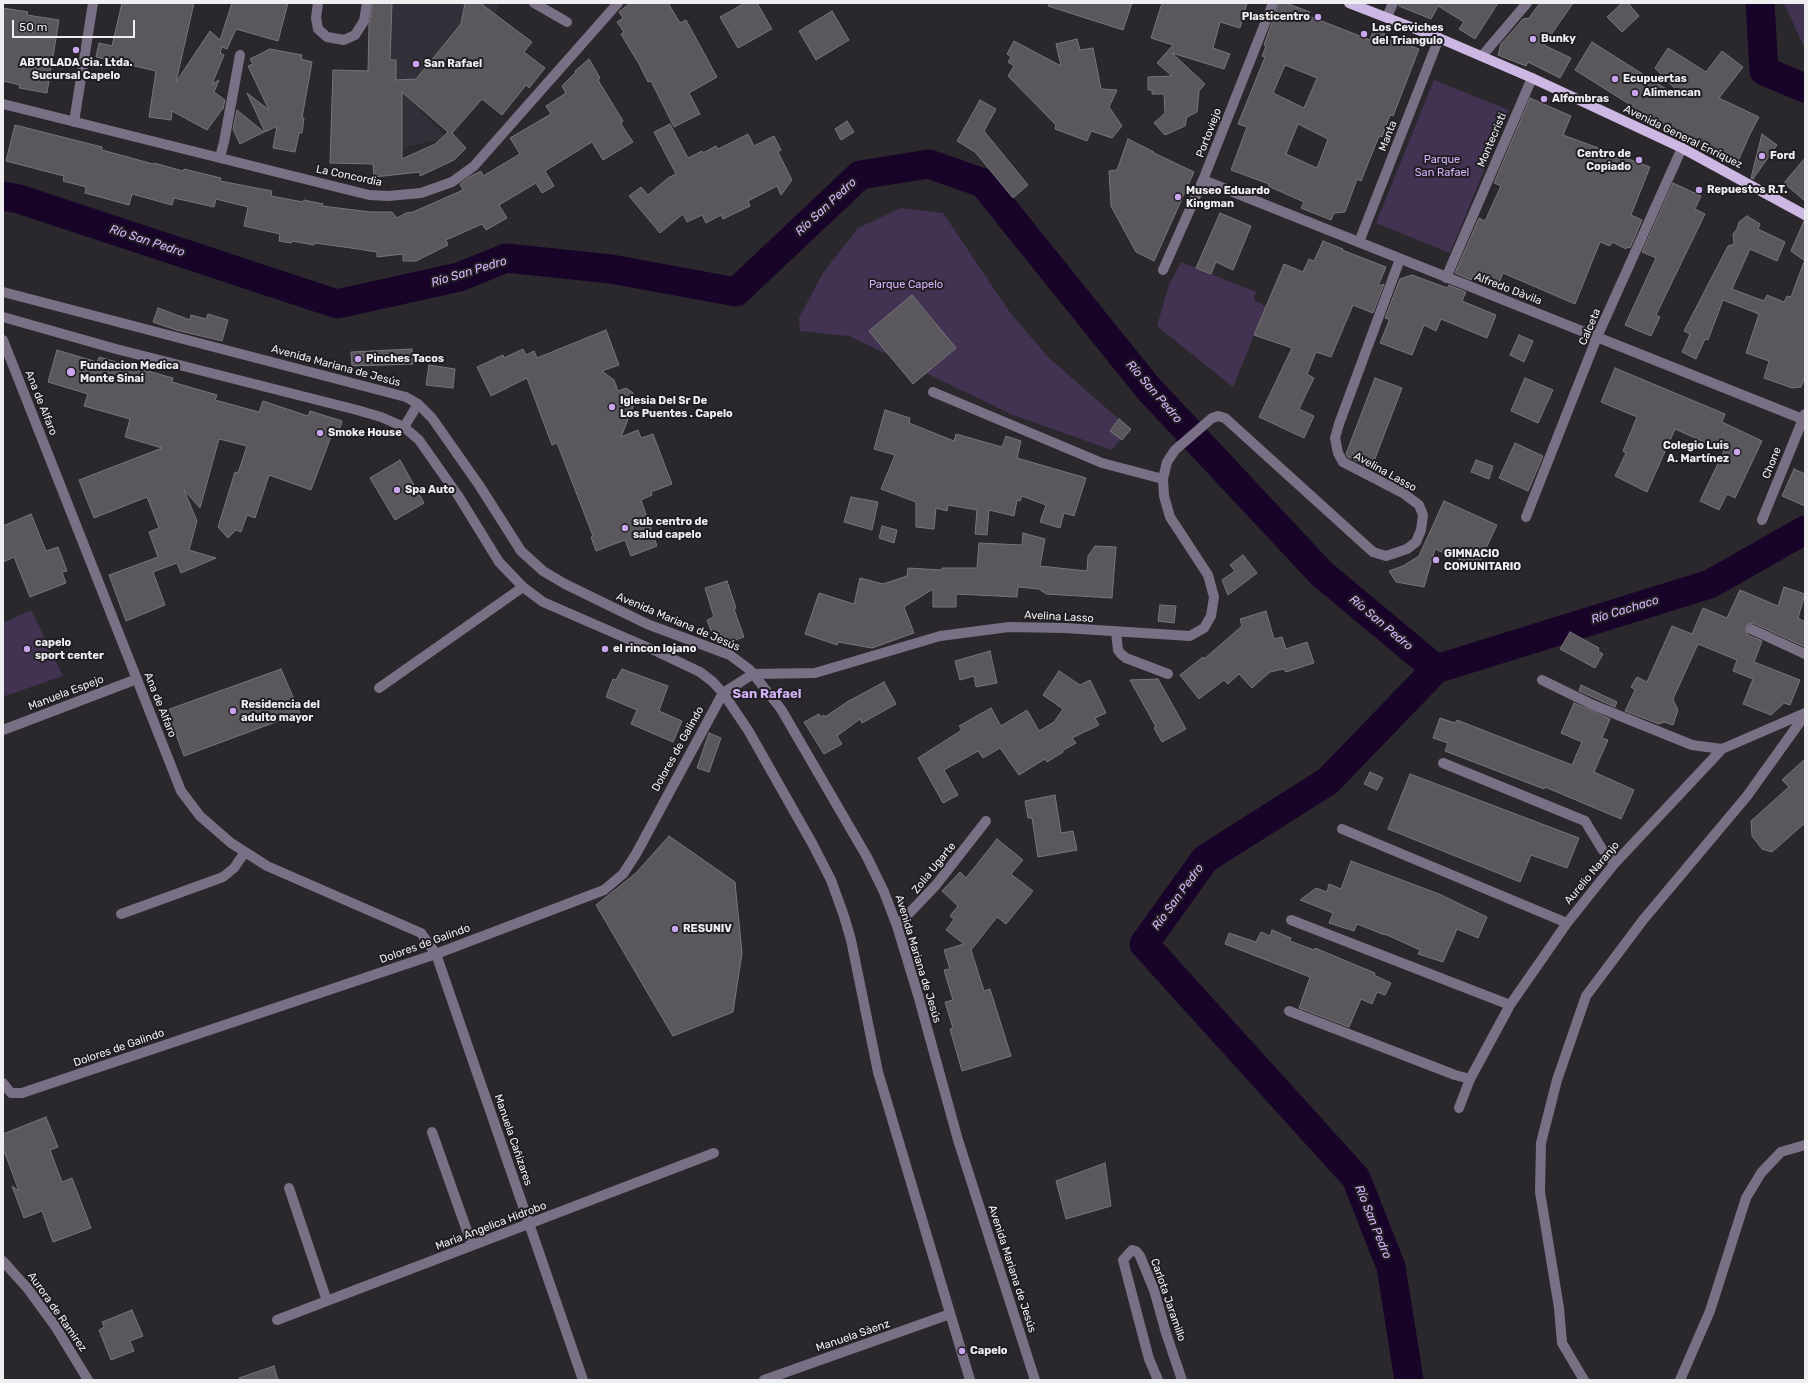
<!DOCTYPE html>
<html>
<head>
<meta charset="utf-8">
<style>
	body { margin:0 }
	#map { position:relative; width:1808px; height:1383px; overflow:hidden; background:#2a282c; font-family:Rubik,sans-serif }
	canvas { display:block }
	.frame { position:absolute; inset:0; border:4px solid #efeef1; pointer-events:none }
	.scale { position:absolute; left:12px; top:20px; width:123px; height:18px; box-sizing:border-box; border:2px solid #efeef1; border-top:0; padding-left:5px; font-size:12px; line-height:14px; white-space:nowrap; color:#efeef1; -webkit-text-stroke:3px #201e23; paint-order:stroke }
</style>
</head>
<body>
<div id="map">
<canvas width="1808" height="1383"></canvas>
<div class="frame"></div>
<div class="scale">50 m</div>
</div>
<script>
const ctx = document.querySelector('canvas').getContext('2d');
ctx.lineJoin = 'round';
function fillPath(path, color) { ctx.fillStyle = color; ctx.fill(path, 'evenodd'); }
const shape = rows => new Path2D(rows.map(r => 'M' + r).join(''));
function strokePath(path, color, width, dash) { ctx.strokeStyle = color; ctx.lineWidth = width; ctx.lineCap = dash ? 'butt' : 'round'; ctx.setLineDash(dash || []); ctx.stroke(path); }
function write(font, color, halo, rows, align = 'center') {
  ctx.font = font + ' Rubik,sans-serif'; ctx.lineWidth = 4; ctx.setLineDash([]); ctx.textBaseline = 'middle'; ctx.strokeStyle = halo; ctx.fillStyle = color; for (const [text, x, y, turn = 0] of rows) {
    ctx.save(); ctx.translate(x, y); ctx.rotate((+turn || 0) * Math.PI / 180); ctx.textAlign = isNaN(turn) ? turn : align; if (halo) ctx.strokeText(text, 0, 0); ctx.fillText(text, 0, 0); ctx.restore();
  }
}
fillPath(shape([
	[375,3,499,3,494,17,419,110,444,134,438,140,373,154]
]), '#34303a');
fillPath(shape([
	[1784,3,1805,3,1805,48,1804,47],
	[1434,80,1509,110,1450,253,1376,223],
	[901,208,943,213,1011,314,1049,358,1129,428,1112,450,1013,415,849,336,800,331,799,318,823,273,858,228],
	[1181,262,1256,292,1254,300,1266,306,1233,387,1157,326,1169,285],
	[31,610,63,676,5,696,3,692,3,623]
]), '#423353');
strokePath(shape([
	[1760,3,1764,71,1805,88],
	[3,196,19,199,337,304,459,277,506,258,611,269,736,292,860,175,929,164,983,183,1148,388,1322,574,1436,669,1328,781,1205,859,1144,944,1356,1178,1391,1267,1409,1380],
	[1436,669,1710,584,1805,530]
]), '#180428', 29);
const building = shape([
	[122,3,194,3,176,82,210,31,220,40,232,3,288,3,278,41,236,29,227,49,222,47,220,53,224,55,212,84,219,80,214,92,225,100,223,109,223,108,207,130,172,111,171,120,149,117,156,71,96,57,99,43,112,46,122,3],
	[373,3,392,3,390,60,396,60,396,80,416,79,461,24,465,3,480,3,532,42,524,52,545,68,529,88,526,85,502,115,482,99,452,133,466,148,454,160,420,176,420,172,374,177,373,164,330,163,333,70,368,71,369,25,373,3],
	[402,92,448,132,435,144,402,159,402,92],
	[630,3,668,3,680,23,686,20,717,77,689,93,700,114,674,127,651,81,648,82,639,64,621,34,624,32,617,22,623,18,619,12,630,3],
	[745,3,757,3,772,29,738,48,720,17,745,3],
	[1049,3,1132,3,1123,30,1048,6,1049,3],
	[1162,3,1247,3,1240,28,1220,22,1213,48,1230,54,1224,69,1172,53,1205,84,1199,91,1197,112,1187,117,1185,126,1165,135,1154,123,1165,113,1164,94,1152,94,1152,90,1148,90,1148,77,1172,76,1157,63,1173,45,1151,38,1162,3],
	[1279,3,1286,3,1310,12,1309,16,1370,40,1374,29,1385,34,1385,36,1419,49,1393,116,1390,115,1382,137,1379,136,1361,181,1357,179,1345,212,1334,213,1331,220,1301,208,1304,202,1268,186,1269,184,1231,170,1247,127,1238,124,1265,57,1262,56,1266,46,1264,45,1279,3],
	[1285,65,1317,78,1304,108,1273,93,1285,65],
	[1298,124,1328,139,1317,168,1286,154,1298,124],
	[1399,3,1498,3,1475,39,1459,29,1464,22,1438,6,1431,19,1399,6,1399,3],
	[1540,3,1573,3,1544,45,1571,58,1560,78,1528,62,1526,66,1498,55,1501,44,1523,19,1529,18,1540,3],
	[1622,3,1628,3,1639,16,1622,32,1607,17,1622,3],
	[3,8,28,12,27,15,59,20,47,93,19,88,20,85,3,81,3,8],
	[832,11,849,40,816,60,799,31,832,11],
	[1077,39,1080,50,1093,48,1101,89,1117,90,1109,107,1122,126,1112,138,1091,131,1087,141,1055,129,1056,125,1008,76,1014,66,1008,62,1011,57,1007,54,1014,41,1061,66,1056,44,1077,39],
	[1592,42,1679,97,1681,95,1655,68,1668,48,1706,72,1722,51,1743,67,1719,98,1759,117,1750,134,1738,161,1699,143,1697,146,1643,119,1644,117,1627,106,1629,104,1575,70,1592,42],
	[270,49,302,55,301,59,312,62,302,118,304,118,302,133,299,133,295,152,273,148,277,126,265,132,247,93,269,110,248,66,253,64,250,59,270,49],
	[589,59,600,78,598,80,623,121,621,124,633,142,603,160,592,142,545,171,554,186,542,193,536,183,499,205,507,218,486,230,482,224,446,240,448,245,416,261,403,261,403,254,377,257,377,252,358,249,315,243,314,245,292,241,291,243,279,241,280,234,244,226,248,207,216,199,214,207,174,198,172,205,132,194,129,205,85,193,86,187,63,181,64,176,6,161,15,125,102,147,102,150,153,164,154,163,183,171,184,169,221,178,220,181,272,191,271,196,303,202,304,200,323,204,322,206,371,212,392,212,397,218,406,213,413,212,463,190,460,184,469,177,481,171,483,176,520,154,510,138,551,114,546,106,566,93,562,86,576,72,575,71,589,59],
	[1530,98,1571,116,1563,135,1650,167,1631,215,1642,220,1630,248,1627,247,1626,249,1612,242,1610,246,1600,242,1575,304,1503,273,1498,285,1474,274,1471,280,1455,273,1479,218,1485,221,1501,186,1494,183,1530,98],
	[980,100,996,109,984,131,1028,185,1013,198,975,152,957,141,980,100],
	[237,110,264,132,240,144,233,129,237,110],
	[847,121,854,132,841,140,835,129,847,121],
	[670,124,688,158,702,151,703,153,716,146,718,149,748,134,754,146,774,136,781,150,778,152,792,180,781,195,777,186,748,201,750,206,723,219,721,215,706,223,702,215,687,222,683,214,660,233,629,196,641,187,648,195,668,178,676,174,654,132,670,124],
	[1762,134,1777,145,1753,179,1751,178,1762,134],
	[1128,139,1154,152,1154,153,1194,172,1154,261,1136,252,1111,206,1109,171,1117,170,1128,139],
	[1805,158,1805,201,1784,183,1805,158],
	[1673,183,1701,196,1695,209,1705,214,1656,315,1660,317,1651,336,1625,325,1656,258,1642,252,1673,183],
	[1220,213,1251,226,1233,270,1216,262,1211,274,1196,268,1220,213],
	[1747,216,1760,224,1758,229,1785,242,1777,261,1750,249,1732,289,1764,301,1767,295,1784,302,1787,296,1791,297,1804,262,1805,262,1805,377,1801,387,1792,388,1764,378,1769,361,1746,353,1759,314,1723,300,1708,340,1705,339,1696,359,1682,352,1690,334,1684,331,1728,246,1734,244,1733,234,1737,229,1739,222,1747,216],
	[1804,221,1805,221,1805,261,1791,251,1804,221],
	[1323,241,1343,249,1342,250,1386,267,1378,286,1384,284,1373,313,1353,305,1331,357,1316,352,1307,374,1314,378,1299,409,1314,416,1304,438,1259,417,1292,348,1254,335,1284,264,1303,272,1309,259,1314,261,1323,241],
	[1412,275,1447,288,1449,285,1466,292,1462,301,1496,315,1487,338,1441,319,1436,331,1424,325,1412,355,1380,343,1389,321,1389,319,1385,318,1400,279,1412,275],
	[912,295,956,348,913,384,869,331,912,295],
	[158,308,190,320,191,315,206,319,208,314,228,320,222,341,176,330,153,322,158,308],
	[606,330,619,365,602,371,614,380,618,391,626,388,633,393,635,402,621,437,638,430,641,438,653,434,672,484,651,492,652,495,641,500,657,546,631,556,625,540,596,551,591,537,593,536,557,443,552,445,527,378,491,396,477,367,503,355,504,358,523,349,526,355,534,351,537,358,606,330],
	[1519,335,1533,341,1524,362,1510,355,1519,335],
	[412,349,413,364,352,366,351,352,412,349],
	[57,350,97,362,99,357,173,378,172,382,217,395,215,400,259,412,263,401,308,416,310,411,342,421,338,436,332,434,311,490,269,475,255,518,247,515,241,532,236,530,228,538,218,527,235,472,238,473,247,446,219,439,200,508,184,490,197,521,189,550,216,558,181,573,177,563,153,572,165,605,126,621,109,575,158,557,149,532,159,528,147,497,94,518,79,480,162,448,125,437,130,419,84,406,88,394,48,382,57,350],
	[429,365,455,369,453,388,426,385,429,365],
	[1615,368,1725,414,1722,422,1762,441,1735,498,1727,494,1719,510,1700,501,1724,451,1675,429,1647,492,1615,476,1626,453,1623,451,1637,417,1601,402,1615,368],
	[1375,378,1402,388,1371,469,1348,457,1346,454,1375,378],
	[1525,378,1553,390,1538,423,1511,411,1525,378],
	[885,410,910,418,909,423,954,441,956,434,1002,447,1006,436,1021,441,1017,458,1086,478,1074,516,1064,513,1060,528,1040,522,1046,505,1022,496,1020,501,1017,500,1014,516,989,510,987,535,975,534,977,510,948,505,947,511,936,508,934,529,916,527,916,502,881,489,895,455,874,449,885,410],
	[1119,419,1131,429,1122,440,1110,431,1119,419],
	[1515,443,1543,456,1528,491,1499,478,1515,443],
	[400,460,424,503,395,520,370,478,400,460],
	[1476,460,1493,466,1489,479,1471,472,1476,460],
	[1794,469,1805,474,1805,506,1782,496,1794,469],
	[851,497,878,502,872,530,844,522,851,497],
	[1444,501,1497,525,1477,567,1435,549,1424,587,1396,582,1389,571,1403,566,1419,556,1444,501],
	[31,514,46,551,58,547,67,571,62,572,66,583,30,597,14,557,3,562,3,526,31,514],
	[882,526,897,530,894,543,879,538,882,526],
	[1023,533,1045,539,1040,566,1087,571,1088,556,1095,546,1116,547,1112,598,1046,594,1039,589,1018,587,1017,597,956,594,956,607,933,607,933,589,904,607,914,633,872,648,838,642,837,645,805,634,819,593,854,604,860,578,883,584,907,576,908,568,942,570,942,568,977,568,979,543,1022,545,1023,533],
	[1243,555,1257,573,1228,595,1222,580,1235,571,1230,565,1243,555],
	[727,581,736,608,734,609,744,637,723,644,719,631,712,633,707,620,714,617,705,588,727,581],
	[1784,587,1805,594,1798,618,1805,622,1805,647,1753,623,1748,624,1745,629,1748,635,1762,641,1754,662,1800,680,1790,705,1784,703,1771,715,1743,704,1753,679,1733,671,1737,660,1698,644,1673,699,1678,710,1673,725,1664,722,1659,724,1625,711,1635,690,1631,687,1637,677,1647,682,1672,626,1692,634,1703,608,1727,618,1740,590,1778,606,1784,587],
	[1160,605,1176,606,1174,623,1158,621,1160,605],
	[1266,611,1274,639,1282,637,1286,649,1307,642,1314,663,1286,672,1283,669,1270,672,1252,688,1239,674,1228,684,1224,680,1199,699,1180,675,1203,657,1204,659,1242,626,1240,619,1266,611],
	[1570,632,1599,648,1598,651,1603,654,1595,668,1560,649,1570,632],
	[990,651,997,683,976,687,974,676,960,680,955,661,990,651],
	[281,669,300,713,184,756,167,710,281,669],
	[622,669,668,686,659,711,682,721,673,742,631,724,637,710,606,697,613,679,616,680,622,669],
	[1059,671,1080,685,1090,680,1106,713,1095,718,1099,725,1072,738,1076,743,1062,751,1063,752,1047,762,1045,759,1019,775,1000,748,983,758,978,751,944,770,958,795,943,803,918,758,962,730,959,726,991,708,1001,726,1027,710,1039,731,1054,722,1063,709,1043,695,1059,671],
	[1158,679,1186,729,1162,742,1154,728,1156,727,1130,680,1158,679],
	[884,682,896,704,862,723,860,719,837,736,842,744,824,754,804,722,819,714,821,717,824,715,825,717,847,702,884,682],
	[1581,685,1617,702,1615,707,1579,691,1581,685],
	[1574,703,1610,719,1602,738,1608,740,1594,772,1634,790,1621,819,1545,787,1544,789,1445,751,1448,743,1433,738,1440,718,1455,723,1457,720,1572,765,1582,742,1561,733,1574,703],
	[709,733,721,738,709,772,697,768,709,733],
	[1805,759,1805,823,1772,852,1762,849,1752,836,1751,821,1789,787,1782,780,1805,759],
	[1370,772,1383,778,1377,790,1364,784,1370,772],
	[1410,774,1579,838,1567,868,1531,855,1520,882,1388,829,1410,774],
	[1055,795,1061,833,1073,831,1077,850,1038,857,1032,818,1028,818,1025,801,1055,795],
	[669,836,735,882,742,953,733,1012,673,1036,596,905,636,873,669,836],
	[997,839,1023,860,1011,874,1033,891,1006,924,997,917,971,950,984,991,990,989,1011,1056,962,1071,950,1029,953,1028,945,1002,953,1000,944,970,950,969,944,950,964,944,946,930,954,919,950,916,958,906,942,891,960,872,966,878,997,839],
	[1351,861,1439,894,1487,917,1478,938,1457,929,1443,962,1418,954,1420,950,1385,934,1385,935,1357,924,1354,931,1329,923,1333,913,1300,900,1316,888,1327,892,1329,884,1341,889,1351,861],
	[1272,930,1291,938,1290,941,1314,950,1315,948,1375,973,1374,975,1391,983,1385,995,1377,992,1372,1004,1361,999,1349,1027,1299,1008,1310,977,1225,944,1229,933,1256,942,1261,932,1270,936,1272,930],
	[46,1117,58,1147,50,1150,62,1182,72,1178,91,1228,53,1242,42,1211,24,1218,12,1186,19,1191,3,1148,3,1134,46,1117],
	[1105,1163,1111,1206,1066,1219,1056,1181,1105,1163],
	[132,1310,143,1336,130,1341,134,1351,111,1360,99,1330,104,1327,102,1322,132,1310],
	[274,1366,278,1380,239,1380,239,1378,274,1366]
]);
fillPath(building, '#5b585d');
strokePath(building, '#78757b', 1);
strokePath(shape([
	[318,3,316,18,318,29,327,37,344,40,355,35,364,21,367,3],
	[534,3,567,22],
	[1387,17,1393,3],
	[1482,56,1527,3],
	[3,104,369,195,388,196,421,193,452,182,474,166,618,3],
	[74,122,93,3],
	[220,157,224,142,240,55],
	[1203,180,1805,420],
	[1359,242,1439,38],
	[1163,270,1203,180,1273,3],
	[1446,278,1532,78],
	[3,292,406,397,418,404,432,418,479,485,521,551,543,571,565,584,647,624,730,655,750,670,781,709,867,857,884,892,897,926,918,995,958,1140,1035,1380],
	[3,317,116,349,357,410,381,417,404,427,419,440,459,497,499,562,523,587,543,602,658,652,700,672,713,682,723,693,748,730,812,843,831,880,844,916,851,940,878,1072,970,1380],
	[3,340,181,791,200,816,231,843,267,866,421,933,436,954,583,1380],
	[933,392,1102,463,1163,479],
	[404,427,418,404],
	[1526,517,1597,337,1682,148],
	[1762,520,1805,414],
	[1751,629,1805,654],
	[1116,632,1118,650,1121,654,1126,658,1168,674],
	[753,674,815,673,940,636,1009,627,1065,628,1190,636,1204,628,1211,616,1214,597,1208,575,1170,517,1164,496,1163,479,1167,462,1175,450,1212,418,1218,416,1225,418,1373,552,1386,556,1407,549,1416,542,1421,530,1423,515,1419,505,1403,493,1343,462,1338,453,1335,438,1339,424,1400,259],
	[1542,680,1593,705,1692,745,1722,749],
	[379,688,523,587],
	[3,730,137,679],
	[1443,763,1585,821,1602,849,1615,863],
	[1342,829,1567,923],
	[121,914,223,877,234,868,245,852],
	[1291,920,1510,1005],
	[897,926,936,885,986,821],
	[1289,1011,1455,1075,1470,1079],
	[3,1083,11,1093,22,1093,436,954,604,890,623,874,636,854,723,693,753,674],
	[1459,1108,1470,1079,1510,1005,1567,923,1615,863,1722,749,1805,713],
	[432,1132,472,1245],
	[289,1188,327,1301],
	[3,1261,28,1289,55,1326,88,1380],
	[277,1320,714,1153],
	[764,1380,950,1314],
	[1158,1380,1149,1359,1123,1260,1132,1250,1136,1251,1140,1256,1154,1290,1166,1333,1182,1380],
	[1584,1380,1562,1343,1559,1308,1540,1192,1541,1143,1557,1080,1586,996,1643,920,1747,796,1805,715],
	[1680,1380,1710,1311,1746,1198,1761,1173,1781,1152,1805,1145]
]), '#7a7085', 10);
strokePath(shape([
	[1349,3,1439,38,1532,78,1682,148,1805,215]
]), '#ccb8e2', 10);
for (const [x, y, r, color] of [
	[1318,17,4,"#c9a5ee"],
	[1364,34,4,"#c9a5ee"],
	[1533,39,4,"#c9a5ee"],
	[76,50,4,"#c9a5ee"],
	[416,64,4,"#c9a5ee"],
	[1615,79,4,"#c9a5ee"],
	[1635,93,4,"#c9a5ee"],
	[1544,99,4,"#c9a5ee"],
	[1762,156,4,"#c9a5ee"],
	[1639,160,4,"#c9a5ee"],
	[1699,190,4,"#c9a5ee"],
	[1178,197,4,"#c9a5ee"],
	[358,359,4,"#c9a5ee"],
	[71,372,5,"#c9a5ee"],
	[612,407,4,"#c9a5ee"],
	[320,433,4,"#c9a5ee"],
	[1737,452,4,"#c9a5ee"],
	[397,490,4,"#c9a5ee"],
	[625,528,4,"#c9a5ee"],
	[1436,560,4,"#c9a5ee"],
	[27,649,4,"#c9a5ee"],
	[605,649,4,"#c9a5ee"],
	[233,711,4,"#c9a5ee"],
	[675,929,4,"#c9a5ee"],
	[962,1351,4,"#c9a5ee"]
]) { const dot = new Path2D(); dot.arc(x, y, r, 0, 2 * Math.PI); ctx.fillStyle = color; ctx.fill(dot); strokePath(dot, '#201e23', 1.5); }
write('bold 11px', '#efeef1', '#201e23', [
	["Plasticentro",1310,17,"right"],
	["Los Ceviches",1372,28],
	["del Triangulo",1372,41],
	["Bunky",1541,39],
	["ABTOLADA Cia. Ltda.",76,63,"center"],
	["Sucursal Capelo",76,76,"center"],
	["San Rafael",424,64],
	["Ecupuertas",1623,79],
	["Alimencan",1643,93],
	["Alfombras",1552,99],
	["Centro de",1631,154,"right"],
	["Copiado",1631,167,"right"],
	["Ford",1770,156],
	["Repuestos R.T.",1707,190],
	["Museo Eduardo",1186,191],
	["Kingman",1186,204],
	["Pinches Tacos",366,359],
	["Fundacion Medica",80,366],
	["Monte Sinai",80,379],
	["Iglesia Del Sr De",620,401],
	["Los Puentes . Capelo",620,414],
	["Smoke House",328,433],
	["Colegio Luis",1729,446,"right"],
	["A. Martínez",1729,459,"right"],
	["Spa Auto",405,490],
	["sub centro de",633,522],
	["salud capelo",633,535],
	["GIMNACIO",1444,554],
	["COMUNITARIO",1444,567],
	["capelo",35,643],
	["sport center",35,656],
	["el rincon lojano",613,649],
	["Residencia del",241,705],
	["adulto mayor",241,718],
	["RESUNIV",683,929],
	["Capelo",970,1351]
], 'left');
write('11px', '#efeef1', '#201e23', [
	["Portoviejo",1209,133,-69],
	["Manta",1388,136,-69],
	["Avenida General Enríquez",1683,137,26],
	["Montecristi",1492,140,-67],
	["La Concordia",349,176,12],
	["Alfredo Dàvila",1508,289,21],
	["Calceta",1590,327,-67],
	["Avenida Mariana de Jesús",336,366,15],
	["Ana de Alfaro",41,403,68],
	["Chone",1772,463,-68],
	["Avelina Lasso",1385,472,29],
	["Avelina Lasso",1059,617,3],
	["Avenida Mariana de Jesús",678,622,23],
	["Manuela Espejo",66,693,-21],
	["Ana de Alfaro",160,705,68],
	["Dolores de Galindo",678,749,-61],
	["ZoIia Ugarte",934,868,-51],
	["Aurelio Naranjo",1592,873,-50],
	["Dolores de Galindo",425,944,-20],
	["Avenida Mariana de Jesús",918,959,73],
	["Dolores de Galindo",119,1048,-19],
	["Manuela Cañizares",513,1140,71],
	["Maria Angelica Hidrobo",491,1226,-21],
	["Avenida Mariana de Jesús",1012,1269,72],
	["Carlota Jaramillo",1168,1300,71],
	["Aurora de Ramirez",57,1312,55],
	["Manuela Sàenz",853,1336,-19]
]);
write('11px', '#d6b3fa', '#201e23', [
	["Parque",1442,160],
	["San Rafael",1442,173],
	["Parque Capelo",906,285]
]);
write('italic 12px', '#d8b5fc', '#201e23', [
	["Río San Pedro",826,207,-43],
	["Río San Pedro",147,241,18],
	["Río San Pedro",469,272,-17],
	["Río San Pedro",1154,392,49],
	["Río Cachaco",1625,610,-17],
	["Río San Pedro",1381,623,40],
	["Río San Pedro",1178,897,-54],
	["Río San Pedro",1373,1222,68]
]);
write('bold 13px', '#d0aff3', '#201e23', [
	["San Rafael",767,694]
]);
</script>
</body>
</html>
